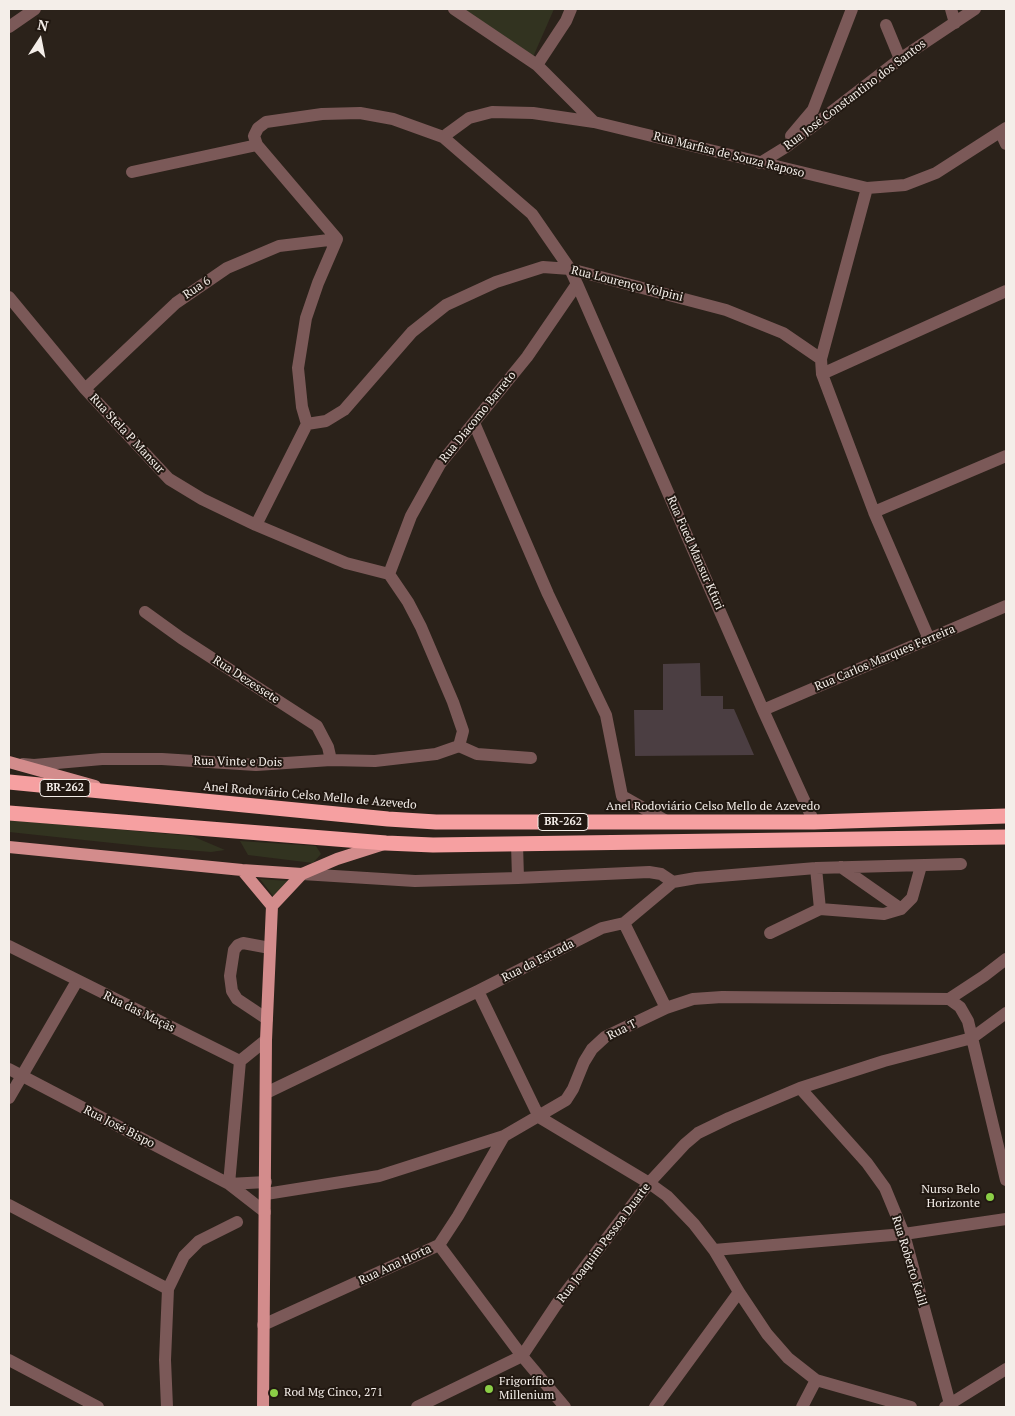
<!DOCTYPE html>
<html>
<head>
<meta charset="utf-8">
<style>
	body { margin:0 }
	#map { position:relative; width:1015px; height:1416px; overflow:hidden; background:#2b221a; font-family:"PT Serif",serif }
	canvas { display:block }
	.frame { position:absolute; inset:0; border:10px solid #f4eee9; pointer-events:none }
	.north { position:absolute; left:15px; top:15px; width:50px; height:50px; -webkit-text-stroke:4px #211811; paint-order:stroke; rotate:11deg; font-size:14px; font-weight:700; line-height:20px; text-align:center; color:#f4eee9 }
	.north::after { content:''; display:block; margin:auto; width:18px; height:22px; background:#f4eee9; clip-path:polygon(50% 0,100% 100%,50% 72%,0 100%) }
</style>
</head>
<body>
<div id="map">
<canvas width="1015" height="1416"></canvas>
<div class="frame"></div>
<div class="north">N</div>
</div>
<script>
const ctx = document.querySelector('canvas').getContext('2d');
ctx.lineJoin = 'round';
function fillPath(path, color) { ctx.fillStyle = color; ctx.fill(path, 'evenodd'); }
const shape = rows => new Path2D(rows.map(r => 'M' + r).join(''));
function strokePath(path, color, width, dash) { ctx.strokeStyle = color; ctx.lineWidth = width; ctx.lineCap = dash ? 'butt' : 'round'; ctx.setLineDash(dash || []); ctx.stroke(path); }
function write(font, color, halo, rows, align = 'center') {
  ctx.font = font + ' "PT Serif",serif'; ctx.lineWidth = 4; ctx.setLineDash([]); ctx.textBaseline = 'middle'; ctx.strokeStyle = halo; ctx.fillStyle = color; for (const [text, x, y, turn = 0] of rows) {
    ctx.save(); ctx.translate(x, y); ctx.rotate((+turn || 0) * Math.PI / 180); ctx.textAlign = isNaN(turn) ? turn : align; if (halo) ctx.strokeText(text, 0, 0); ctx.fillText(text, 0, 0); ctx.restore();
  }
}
fillPath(shape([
	[460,9,554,9,533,57],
	[9,820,192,836,225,850,211,852,150,847,9,832],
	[240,841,316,846,321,854,313,863,248,855],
	[260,879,288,881,274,897]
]), '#323320');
fillPath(shape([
	[700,663,701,696,723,696,723,709,734,709,754,755,635,756,634,710,663,710,663,664]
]), '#4b3e42');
strokePath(shape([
	[454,9,537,65,594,122],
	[951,9,955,23],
	[886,25,900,59],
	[9,27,35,9],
	[537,65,566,21,571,9],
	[1001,133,1006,144],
	[791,136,813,110,852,9],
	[443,137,469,118,492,112,533,113,594,122,867,188,905,185,936,173,1006,128],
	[760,163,786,147,900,59,975,9],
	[132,172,257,145],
	[867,188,821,359,822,374,874,512,929,639],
	[337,239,257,145,254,136,258,128,266,122,322,114,360,113,393,119,443,137,532,214,570,269,577,284,527,357,440,464,411,516,389,574],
	[337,239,318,283,306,318,298,368,302,407,307,424,326,421,344,410,412,332,446,305,496,282,543,267,570,269,726,310,783,333,821,359],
	[577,284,763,710,814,822],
	[9,297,85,389,169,479,202,499,256,525,346,563,389,574],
	[822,374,1006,291],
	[85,389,176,303,227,268,279,246,337,239],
	[474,423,548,594,606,715,622,796,668,822],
	[874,512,1006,456],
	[256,525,307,424],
	[389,574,408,602,421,627,453,702,463,731,459,746],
	[145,612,181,638,317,726,328,747,331,760],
	[763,710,1006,606],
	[459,746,477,754,531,758],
	[23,764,34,765,102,759,162,759,256,765,331,760,375,761,436,754,459,746],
	[517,844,518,878],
	[841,867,901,909],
	[816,868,820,909],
	[302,874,415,881,518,878,649,872,661,874,673,882],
	[820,909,884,914,901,909,912,898,921,866],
	[624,923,666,1008],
	[770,933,820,909],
	[9,946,240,1061,266,1040],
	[478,991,539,1117,649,1183,667,1196,694,1224,714,1250,739,1292,767,1334,788,1358,816,1380,911,1407],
	[949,999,984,976,1006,959],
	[267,1019,237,999,232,991,230,976,234,950,238,945,243,943,270,948],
	[9,1069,229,1184,265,1212],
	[800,1088,867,1163,885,1188,904,1234,950,1404],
	[266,1093,478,991,602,928,624,923,673,882,696,878,816,868,961,864],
	[9,1098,77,981],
	[229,1184,240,1061],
	[229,1184,266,1182],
	[266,1194,379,1176,504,1136,566,1100,573,1089,584,1062,592,1049,605,1037,666,1008,693,999,722,997,949,999,960,1007,968,1021,1006,1180],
	[9,1205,168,1289],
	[439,1245,522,1356,565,1407],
	[714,1250,904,1234,1006,1219],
	[263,1325,439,1245,458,1216,504,1136],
	[9,1360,98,1407],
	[167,1407,165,1360,168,1289,184,1256,199,1241,237,1222],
	[417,1407,522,1356,556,1305,649,1183,685,1144,698,1133,729,1118,800,1088,884,1061,972,1038,1006,1013],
	[655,1407,739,1292],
	[802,1407,816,1380],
	[945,1407,1006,1369]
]), '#7b5958', 12);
strokePath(shape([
	[9,762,95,786],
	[9,847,242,870,302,874,337,859,384,844],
	[242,870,272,906],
	[263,1407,266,1040,272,906,302,874]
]), '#d38c8c', 12);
strokePath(shape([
	[9,782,388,819,436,822,814,822,1006,816],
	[9,813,386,843,433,845,1006,837]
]), '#f6a0a1', 15);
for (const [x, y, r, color] of [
	[990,1197,5,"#8bce46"],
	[489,1389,5,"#8bce46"],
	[274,1393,5,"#8bce46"]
]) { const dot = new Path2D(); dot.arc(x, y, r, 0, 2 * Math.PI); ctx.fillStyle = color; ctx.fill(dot); strokePath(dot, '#211811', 2); }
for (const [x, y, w] of [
	[65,788,50],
	[563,822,50]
]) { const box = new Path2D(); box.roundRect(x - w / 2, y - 8.5, w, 17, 4); ctx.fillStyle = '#211811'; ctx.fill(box); strokePath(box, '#f4eee9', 1); }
write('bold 11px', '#f4eee9', null, [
	["BR-262",65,788],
	["BR-262",563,822]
]);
write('12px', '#f4eee9', '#211811', [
	["Rua José Constantino dos Santos",855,95,-37],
	["Rua Marfisa de Souza Raposo",729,155,14],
	["Rua Lourenço Volpini",627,284,14],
	["Rua 6",197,288,-34],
	["Rua Diacomo Barreto",478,417,-51],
	["Rua Stela P Mansur",127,434,47],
	["Rua Fued Mansur Kfuri",695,553,66],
	["Rua Carlos Marques Ferreira",885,658,-23],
	["Rua Dezessete",246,680,33],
	["Rua Vinte e Dois",238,762,1],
	["Anel Rodoviário Celso Mello de Azevedo",310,796,5],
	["Anel Rodoviário Celso Mello de Azevedo",713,807],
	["Rua da Estrada",538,961,-27],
	["Rua das Maçãs",139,1012,26],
	["Rua T",622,1030,-27],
	["Rua José Bispo",119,1127,27],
	["Rua Joaquim Pessoa Duarte",604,1243,-53],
	["Rua Roberto Kalil",909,1261,73],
	["Rua Ana Horta",395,1265,-25]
]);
write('12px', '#f4eee9', '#211811', [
	["Nurso Belo",980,1190,"right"],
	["Horizonte",980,1204,"right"],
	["Frigorífico",499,1382],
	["Millenium",499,1396],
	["Rod Mg Cinco, 271",284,1393]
], 'left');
</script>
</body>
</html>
